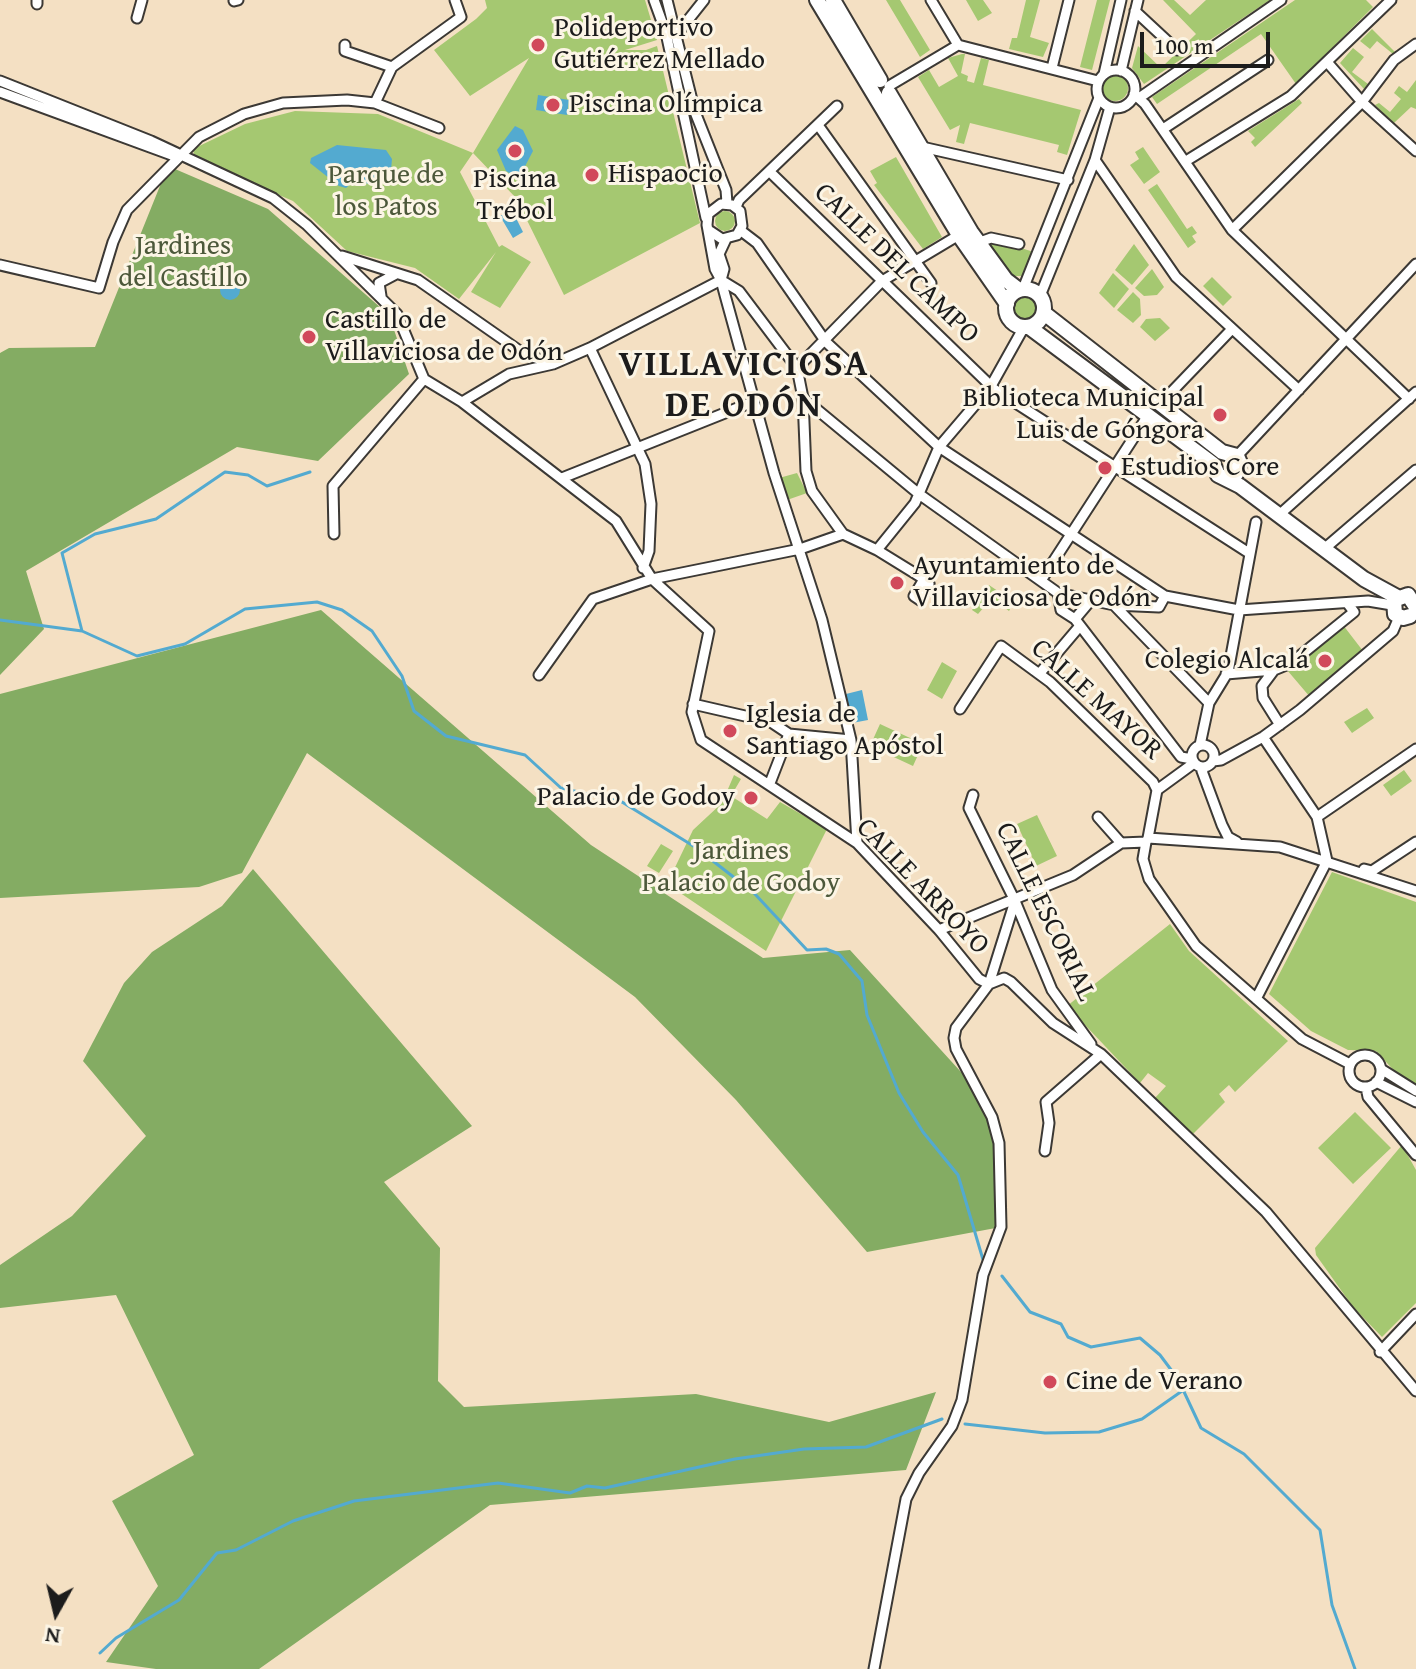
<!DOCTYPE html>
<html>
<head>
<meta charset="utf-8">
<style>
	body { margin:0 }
	#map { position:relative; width:1416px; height:1669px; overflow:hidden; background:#f4e0c3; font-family:"Gentium Book Plus",serif }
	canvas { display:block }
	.north { position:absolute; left:16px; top:1573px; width:80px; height:80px; -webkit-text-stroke:6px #fcf5e5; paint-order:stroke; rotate:188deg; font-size:22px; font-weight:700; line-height:32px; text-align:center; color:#1c1c1c }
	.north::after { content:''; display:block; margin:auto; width:28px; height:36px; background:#1c1c1c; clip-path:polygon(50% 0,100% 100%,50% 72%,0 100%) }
	.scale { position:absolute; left:1140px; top:32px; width:130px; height:36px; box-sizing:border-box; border:4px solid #1c1c1c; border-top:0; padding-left:10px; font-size:24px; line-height:28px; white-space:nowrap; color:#1c1c1c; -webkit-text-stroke:6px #fcf5e5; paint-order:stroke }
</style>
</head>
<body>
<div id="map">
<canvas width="1416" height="1669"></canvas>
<div class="north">N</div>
<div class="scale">100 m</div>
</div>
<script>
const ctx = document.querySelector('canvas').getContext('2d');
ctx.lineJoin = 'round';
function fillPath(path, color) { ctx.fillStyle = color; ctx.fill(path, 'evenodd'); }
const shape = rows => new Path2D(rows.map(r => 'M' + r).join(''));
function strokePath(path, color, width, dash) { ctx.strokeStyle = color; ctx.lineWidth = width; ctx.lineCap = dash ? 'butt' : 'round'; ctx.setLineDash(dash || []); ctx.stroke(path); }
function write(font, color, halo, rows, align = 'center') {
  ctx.font = font + ' "Gentium Book Plus",serif'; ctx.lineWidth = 6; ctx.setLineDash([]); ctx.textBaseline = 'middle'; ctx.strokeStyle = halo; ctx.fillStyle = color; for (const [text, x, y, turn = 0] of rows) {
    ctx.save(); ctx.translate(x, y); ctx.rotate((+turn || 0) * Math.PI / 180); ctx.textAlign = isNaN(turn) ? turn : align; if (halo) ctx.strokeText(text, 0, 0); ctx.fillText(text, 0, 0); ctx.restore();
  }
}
fillPath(shape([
	[485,0,645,0,657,40,625,50,646,50,657,46,700,223,564,295,516,198,473,153,460,172,499,247,502,245,531,262,500,308,471,292,496,252,459,299,415,268,347,251,293,201,195,159,193,149,245,124,295,111,378,114,473,153,529,58,470,96,434,50,476,19,487,8],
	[886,0,900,0,930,50,920,57],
	[966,0,983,0,992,13,978,21],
	[1026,0,1040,0,1030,37,1049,43,1043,57,1009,49,1012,38,1017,38],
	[1097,0,1110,0,1092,70,1080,67],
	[1163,0,1174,0,1190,15,1206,0,1270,0,1144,84,1132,68,1138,46,1161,68,1196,34],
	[1295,0,1366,0,1373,7,1296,84,1261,34,1157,104,1152,97],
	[1372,29,1395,52,1393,54,1377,41,1370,49,1360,41],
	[1353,48,1364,57,1352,72,1368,84,1364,89,1340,63],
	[962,54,965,54,961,73,968,76,967,81,974,83,981,58,989,60,983,85,1081,110,1067,155,1057,152,1059,145,970,123,964,144,956,142,960,125,950,130,918,77,929,70,939,87,958,76,948,58],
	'1102 88a13 13 0 1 1 26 0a13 13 0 1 1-26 0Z',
	[1416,80,1416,109,1411,107,1394,123,1375,105,1379,103,1390,112,1401,99,1394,93,1399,86,1407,92],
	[1299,99,1302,103,1255,147,1251,142,1255,138,1248,131],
	[1143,147,1160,172,1144,184,1130,165,1139,159,1135,152],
	[896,157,942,237,923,249,874,185,877,183,870,171],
	[1157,184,1187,229,1192,226,1197,233,1192,236,1196,242,1188,248,1148,190],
	'715 221a10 10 0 1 1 20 0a10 10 0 1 1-20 0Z',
	[994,240,1034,252,1023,276,1009,276,986,245],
	[1134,244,1149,265,1132,285,1115,270],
	[1152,269,1164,287,1157,295,1144,296,1135,288],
	[1113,273,1129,289,1114,308,1099,293],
	[1212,277,1232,297,1223,306,1203,286],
	[1133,292,1140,299,1141,315,1133,323,1117,310],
	'1014 309a12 12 0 1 1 24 0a12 12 0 1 1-24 0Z',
	[1160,318,1170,328,1155,341,1140,327,1146,319],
	[797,473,807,493,787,500,779,478],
	[989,585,1014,602,1009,611,992,598,978,614,972,610],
	[1343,625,1363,651,1310,697,1287,670],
	[942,662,957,671,942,699,927,690],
	[1367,708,1374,718,1352,733,1344,722],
	[880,724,923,744,913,766,870,746],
	[1404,770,1412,781,1391,796,1383,785],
	[734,775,741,779,731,796,767,819,780,802,827,829,766,951,667,884,693,830,722,803],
	[1037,815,1057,856,1036,866,1017,824],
	[661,844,673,851,659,873,647,866],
	[1332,872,1416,902,1416,1085,1398,1075,1376,1051,1348,1050,1311,1031,1269,994],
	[1170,924,1189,951,1288,1041,1235,1092,1229,1085,1219,1094,1225,1102,1193,1134,1155,1098,1166,1086,1148,1073,1140,1083,1067,1006],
	[1355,1112,1391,1148,1353,1184,1318,1148],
	[1402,1145,1416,1170,1416,1303,1382,1337,1353,1307,1316,1255,1315,1248]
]), '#a5c871');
fillPath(shape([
	[168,166,268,209,389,315,409,374,318,461,237,447,26,571,44,629,0,675,0,353,9,348,95,347],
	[321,610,591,845,763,958,850,950,981,1094,999,1143,1001,1227,867,1252,736,1100,635,997,307,753,242,873,199,887,0,898,0,694],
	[253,869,472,1126,384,1182,440,1248,438,1381,464,1407,696,1394,829,1422,936,1392,906,1470,490,1505,259,1669,156,1669,106,1662,158,1586,112,1501,194,1455,116,1295,0,1308,0,1265,72,1216,146,1136,83,1061,124,983,152,952,222,906]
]), '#84ac63');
fillPath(shape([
	[538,95,569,100,567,115,536,110],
	[515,126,523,130,533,151,522,172,514,176,506,171,497,150],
	[337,145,386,150,392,159,391,170,385,177,368,184,356,179,346,188,339,186,310,163,311,158],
	[512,210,523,232,513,238,500,216],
	'220 290a10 10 0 1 1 20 0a10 10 0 1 1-20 0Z',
	[862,690,868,720,852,723,846,694]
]), '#53aad0');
strokePath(shape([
	[0,620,82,631,137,656,185,644,245,609,317,602,342,610,372,631,402,676,414,711,446,736,525,755,561,788,622,802,695,847,754,893,807,950,826,949,839,954,862,981,867,1015,899,1093,923,1132,958,1175,984,1263],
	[82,631,62,553,95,534,156,519,225,472,248,475,267,486,310,472],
	[1002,1276,1030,1312,1061,1324,1068,1337,1091,1347,1140,1338,1160,1355,1178,1379,1201,1428,1244,1454,1320,1530,1332,1605,1355,1669],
	[965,1424,1045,1433,1099,1432,1142,1419,1182,1391],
	[100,1653,116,1638,179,1600,217,1553,236,1550,293,1521,354,1501,498,1483,570,1493,587,1486,605,1488,735,1459,804,1449,866,1447,942,1419]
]), '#53aad0', 3);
const street = shape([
	[654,0,666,33,706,218],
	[667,0,695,112,726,190,727,203],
	[931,0,958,45],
	[234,1,238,0],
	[37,4,37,0],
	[1135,11,1177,50],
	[137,18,142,0],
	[677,34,704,0],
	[345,45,345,51,392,67],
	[1327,62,1362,102,1416,151],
	[1052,68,1069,0],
	'1097 89a19 19 0 1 1 38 0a19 19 0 1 1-38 0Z',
	[1121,71,1138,0],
	[1104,74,1121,0],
	[0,81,151,141,273,198,307,225,397,314,424,379],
	[889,86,958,45,1098,81],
	[0,92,177,157],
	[1134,94,1145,104,1232,230,1409,399],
	[1139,98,1281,0],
	[375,103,392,67,461,17,455,0],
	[818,125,931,283],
	[1163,129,1268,60],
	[922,147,1068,180],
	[1095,160,1176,277,1299,390],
	[1186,161,1291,96,1391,0],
	[770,172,994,389,1249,553],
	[736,207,739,200,837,106],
	[740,230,757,243,826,342,939,447,1165,596,1239,610,1368,601,1392,605],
	[1232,230,1362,102,1394,60,1416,44],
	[710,231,722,239,737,235,742,226,740,211,732,205,721,204,708,214,707,225,715,269,721,280,739,291,797,368,803,398,806,471,812,491,843,534,877,550,924,579,929,584,920,600,914,596,924,579],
	[726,239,719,254,724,269,721,280,725,295,774,473,822,620,851,740,857,843],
	[977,243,991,238,1019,244],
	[342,256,418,280,524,354,553,364],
	[0,265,99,288,113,242,127,210,199,137,244,114,283,103,347,100,375,103,439,128],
	[1023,289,1099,98],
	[381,296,379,283,396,274],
	[1040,296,1095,160,1110,107],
	[590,348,645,464,651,504,649,551,643,568],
	[797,368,882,281,959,235,964,237],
	[424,379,462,402,616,521,652,579,709,631,692,712,701,740,857,843,939,930,979,979,989,984],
	[803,398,919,494,1058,593],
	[462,402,509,374,553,364,590,348,721,280],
	[1160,404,1232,329],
	[1237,456,1416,264],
	[562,478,755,401],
	[1279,515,1416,392],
	[334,534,333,486,424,379],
	[1324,549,1416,470],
	[877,550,915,503,939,447,991,386,1024,327],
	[1042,579,1147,417],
	[1058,593,1114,605,1159,607,1165,596],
	[1058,593,1061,610,1075,619],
	[1114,605,1209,703],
	[1075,619,1181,757,1192,759],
	[1075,619,1091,600],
	[1274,670,1262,686,1263,698,1280,725],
	[1040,673,1079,627],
	[1226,674,1274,670,1291,663,1354,612,1348,604],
	[539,675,593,599,652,579,800,549,843,534],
	[693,704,771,722,789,734,851,740],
	[960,709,1001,646,1050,682,1153,782,1157,790,1148,838],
	'1192 756a11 11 0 1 1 22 0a11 11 0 1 1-22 0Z',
	[1200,745,1209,703,1228,672,1256,522],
	[1213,761,1221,760,1263,737,1300,710,1393,631,1399,617],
	[1205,767,1202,771,1222,825,1228,837,1237,842],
	[770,783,789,734],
	[1157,790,1194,763],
	[973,795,969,808,1015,901,1052,990,1091,1044],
	[1098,817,1121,843],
	[1317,817,1416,749],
	[1146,842,1143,859,1149,879,1196,946,1302,1039,1350,1064],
	[1121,843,1146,842,1148,838,1280,847,1416,891],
	[1364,869,1372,871,1416,842],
	[939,930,1073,875,1121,843],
	[989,984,1004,978,1011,982,1053,1023,1101,1054,1266,1212,1416,1391],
	[1256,999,1327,861,1317,817,1263,737],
	'1349 1071a16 16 0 1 1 32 0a16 16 0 1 1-32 0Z',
	[1381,1069,1416,1091],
	[1376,1082,1416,1102],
	[1366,1087,1368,1097,1416,1155],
	[1045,1151,1049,1123,1046,1102,1101,1054],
	[1380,1352,1416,1314],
	[874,1669,906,1499,919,1473,952,1426,962,1400,983,1275,1001,1227,999,1143,992,1117,956,1049,954,1038,956,1028,989,984,1015,901]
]);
const secondary = shape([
	[817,0,959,235,1007,304],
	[833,0,880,80],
	[889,93,971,232,1006,280,1019,290],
	'1006 308a19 19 0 1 1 38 0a19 19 0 1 1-38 0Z',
	[1044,313,1222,452],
	[1029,327,1213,464],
	[1222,452,1237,456,1240,463,1236,474],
	[1213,464,1218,475,1240,486,1364,579,1397,597],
	[1410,616,1403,618,1395,614,1394,600,1408,595,1416,607]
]);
strokePath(street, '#3c3935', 13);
strokePath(secondary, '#3c3935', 18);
strokePath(street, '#fff', 9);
strokePath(secondary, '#fff', 14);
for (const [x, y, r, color] of [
	[538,45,8,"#d1495b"],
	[553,105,8,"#d1495b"],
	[515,151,8,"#d1495b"],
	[592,175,8,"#d1495b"],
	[309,337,8,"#d1495b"],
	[1220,415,8,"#d1495b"],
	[1105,468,8,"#d1495b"],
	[897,583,8,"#d1495b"],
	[1325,661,8,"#d1495b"],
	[730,731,8,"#d1495b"],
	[751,798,8,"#d1495b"],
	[1050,1382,8,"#d1495b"]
]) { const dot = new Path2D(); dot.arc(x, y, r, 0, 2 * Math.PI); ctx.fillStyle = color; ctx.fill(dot); strokePath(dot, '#fcf5e5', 3); }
write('28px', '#1c1c1c', '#fcf5e5', [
	["Polideportivo",554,29],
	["Gutiérrez Mellado",554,61],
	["Piscina Olímpica",569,105],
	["Hispaocio",608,175],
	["Piscina",515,180,"center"],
	["Trébol",515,212,"center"],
	["Castillo de",325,321],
	["Villaviciosa de Odón",325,353],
	["Biblioteca Municipal",1204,399,"right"],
	["Luis de Góngora",1204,431,"right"],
	["Estudios Core",1121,468],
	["Ayuntamiento de",913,567],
	["Villaviciosa de Odón",913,599],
	["Colegio Alcalá",1309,661,"right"],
	["Iglesia de",746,715],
	["Santiago Apóstol",746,747],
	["Palacio de Godoy",735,798,"right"],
	["Cine de Verano",1066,1382]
], 'left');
write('28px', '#4c583a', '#fcf5e5', [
	["Parque de",386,176],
	["los Patos",386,208],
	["Jardines",183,247],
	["del Castillo",183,279],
	["Jardines",741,852],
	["Palacio de Godoy",741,884]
]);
write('28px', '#1c1c1c', '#fcf5e5', [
	["CALLE DEL CAMPO",896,264,44],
	["CALLE MAYOR",1096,700,42],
	["CALLE ARROYO",922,887,46],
	["CALLE ESCORIAL",1045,912,64]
]);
ctx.letterSpacing = '2px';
write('bold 36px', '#1c1c1c', '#fcf5e5', [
	["VILLAVICIOSA",744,366],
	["DE ODÓN",744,407]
]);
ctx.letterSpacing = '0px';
</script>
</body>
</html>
